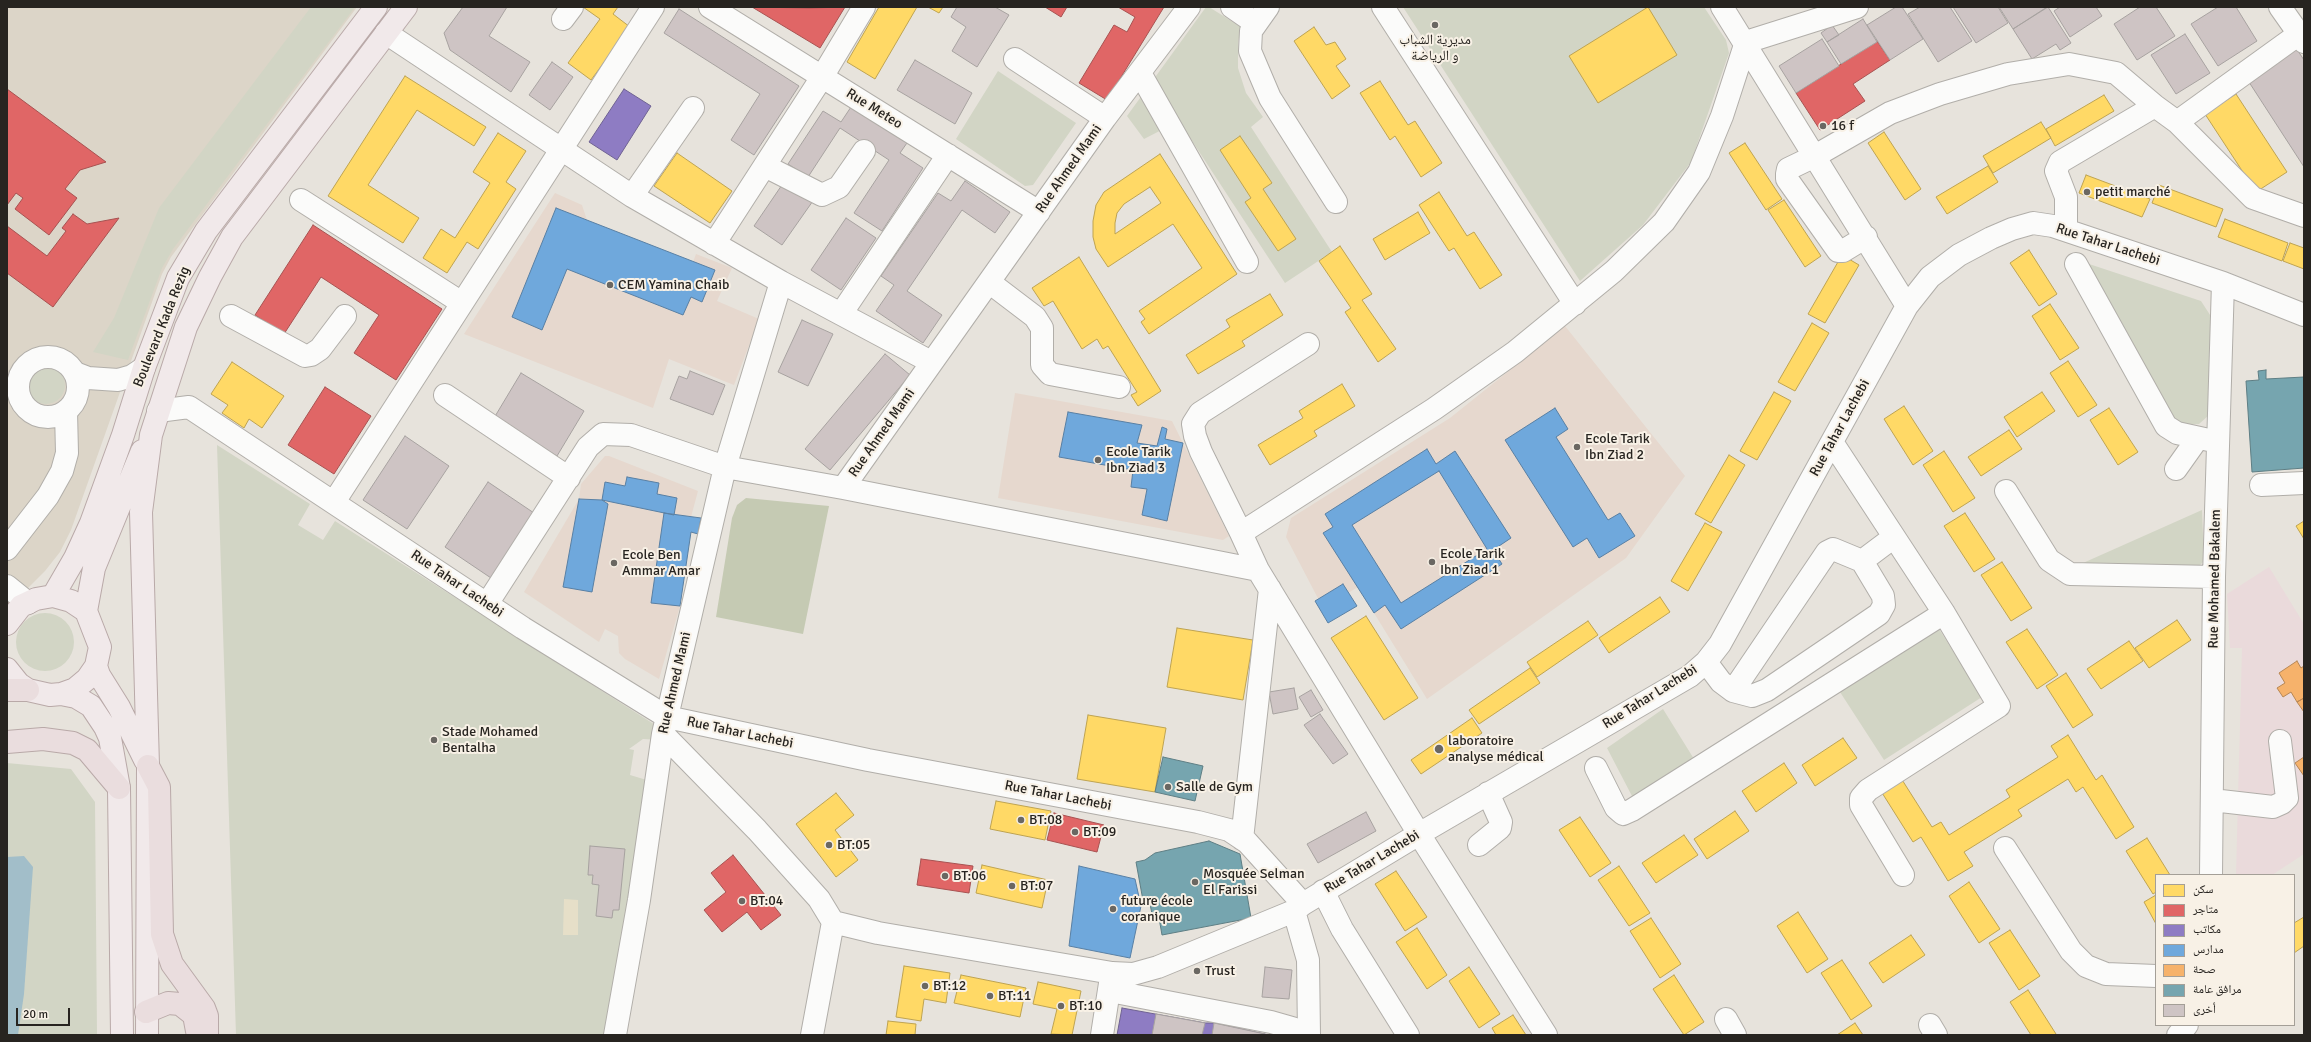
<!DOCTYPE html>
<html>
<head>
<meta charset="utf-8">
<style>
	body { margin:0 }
	#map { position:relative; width:2311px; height:1042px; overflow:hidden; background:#e7e3dc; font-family:Signika,"Noto Naskh Arabic",sans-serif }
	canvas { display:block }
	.frame { position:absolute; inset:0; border:8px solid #272420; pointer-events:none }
	.legend { position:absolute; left:2155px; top:874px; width:140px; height:152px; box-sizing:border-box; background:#f8f1e6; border:1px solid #a49f97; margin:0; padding:5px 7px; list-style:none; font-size:12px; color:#272420 }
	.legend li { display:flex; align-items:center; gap:8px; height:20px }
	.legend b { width:20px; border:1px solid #a49f97 }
	.scale { position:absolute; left:16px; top:1008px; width:54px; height:18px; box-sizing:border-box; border:2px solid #272420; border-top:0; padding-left:5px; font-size:12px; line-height:14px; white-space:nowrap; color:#272420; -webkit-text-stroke:3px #f8f1e6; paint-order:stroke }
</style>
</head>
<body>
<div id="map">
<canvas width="2311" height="1042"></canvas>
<div class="frame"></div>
<ul class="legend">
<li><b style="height:11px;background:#ffd966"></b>سكن</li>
<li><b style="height:11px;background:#e06666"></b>متاجر</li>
<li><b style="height:11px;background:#8e7cc3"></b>مكاتب</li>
<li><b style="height:11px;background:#6fa8dc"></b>مدارس</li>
<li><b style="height:11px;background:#f6b26b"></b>صحة</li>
<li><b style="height:11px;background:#76a5af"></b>مرافق عامة</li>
<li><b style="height:11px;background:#cec4c4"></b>أخرى</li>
</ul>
<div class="scale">20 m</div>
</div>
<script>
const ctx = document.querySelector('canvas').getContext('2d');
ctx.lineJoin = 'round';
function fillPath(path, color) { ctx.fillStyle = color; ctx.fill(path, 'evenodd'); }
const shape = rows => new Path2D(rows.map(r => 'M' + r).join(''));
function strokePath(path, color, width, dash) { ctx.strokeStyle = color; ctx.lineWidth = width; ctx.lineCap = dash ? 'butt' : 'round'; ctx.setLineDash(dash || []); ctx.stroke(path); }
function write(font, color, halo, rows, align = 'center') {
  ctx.font = font + ' Signika,"Noto Naskh Arabic",sans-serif'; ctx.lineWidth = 4; ctx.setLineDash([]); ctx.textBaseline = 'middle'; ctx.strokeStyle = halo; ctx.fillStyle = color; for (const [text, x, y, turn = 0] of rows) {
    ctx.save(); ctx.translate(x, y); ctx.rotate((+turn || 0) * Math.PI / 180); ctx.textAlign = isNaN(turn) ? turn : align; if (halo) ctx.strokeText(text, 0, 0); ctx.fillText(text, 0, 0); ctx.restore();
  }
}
fillPath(shape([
	[7,7,357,7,171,257,162,274,71,530,60,552,45,571,7,609]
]), '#dcd5c8');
fillPath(shape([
	[555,193,582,205,587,220,693,262,696,254,732,268,717,301,759,319,734,385,669,359,653,408,464,334],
	[1565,326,1685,476,1626,558,1427,699,1358,587,1323,608,1286,537,1291,518,1450,418],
	[1015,393,1172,421,1229,536,1223,540,998,498],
	[605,456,609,456,698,491,691,517,701,518,698,534,691,533,680,606,659,679,625,659,619,653,618,636,605,629,599,642,524,592,579,499,581,484]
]), '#e6d8ce');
fillPath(shape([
	[2269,567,2304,624,2304,854,2272,875,2236,875,2242,648,2230,648,2227,594]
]), '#eadadb');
fillPath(shape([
	[311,7,355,7,173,249,162,268,128,360,93,352,114,318,159,208],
	[1206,7,1209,7,1241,27,1238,43,1238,68,1246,93,1263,117,1251,127,1332,252,1285,283,1179,121,1144,139,1127,116],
	[1403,7,1704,7,1726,40,1729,53,1691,162,1643,225,1580,281],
	[998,71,1076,123,1033,185,1025,186,956,139],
	[2086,263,2201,301,2212,318,2208,416,2199,424,2178,425],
	'27 385a19 19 0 1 1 38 0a19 19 0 1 1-38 0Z',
	[217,445,310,504,298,525,323,540,335,521,660,728,659,740,643,739,629,749,634,750,630,775,650,781,606,1035,236,1035],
	[2202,510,2204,561,2199,566,2083,563],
	'16 642a29 29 0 1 1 58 0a29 29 0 1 1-58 0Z',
	[1939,629,1982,697,1884,760,1840,692],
	[1663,709,1694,759,1633,798,1607,748],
	[7,763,71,769,95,802,97,1035,7,1035]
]), '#d2d5c5');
fillPath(shape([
	[746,498,829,506,803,634,716,617,732,518,737,505]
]), '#c5cab3');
fillPath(shape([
	[564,899,578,900,578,935,563,935]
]), '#e6dfc8');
fillPath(shape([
	[24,856,33,867,24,994,18,1035,7,1035,7,857]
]), '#a2bec9');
const homes = shape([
	[583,7,618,7,613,14,630,27,591,80,568,63,600,19,583,7],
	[879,7,917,7,875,79,847,62,879,7],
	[928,7,943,7,939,13,928,7],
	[1648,7,1677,55,1598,103,1569,56,1648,7],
	[1314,27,1326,45,1335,42,1346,59,1336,66,1350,86,1332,99,1294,41,1314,27],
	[405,76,486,127,474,146,417,110,368,185,419,218,403,243,328,196,405,76],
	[1380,81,1408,125,1415,121,1442,163,1421,177,1395,136,1390,140,1360,93,1380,81],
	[2236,94,2287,172,2256,192,2205,114,2236,94],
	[2104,95,2114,111,2055,146,2046,129,2104,95],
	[2041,122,2051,138,1993,173,1983,156,2041,122],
	[1884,132,1921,189,1905,200,1868,143,1884,132],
	[498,133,526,151,506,182,516,189,478,249,467,242,447,273,423,258,441,229,455,238,490,183,473,172,498,133],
	[1240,136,1272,183,1263,189,1296,239,1278,251,1245,202,1251,198,1220,150,1240,136],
	[1745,143,1782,199,1766,210,1729,153,1745,143],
	[677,153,732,191,710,223,654,186,677,153],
	[1160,154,1237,274,1149,334,1141,322,1145,319,1139,311,1202,268,1173,224,1108,267,1096,249,1093,237,1093,221,1096,205,1104,192,1160,154],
	[1150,187,1161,203,1115,234,1115,223,1117,213,1124,204,1150,187],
	[1988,166,1998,182,1947,214,1936,197,1988,166],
	[2086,175,2150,199,2142,217,2079,193,2086,175],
	[2159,185,2223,209,2216,227,2152,203,2159,185],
	[1439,192,1467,236,1474,232,1502,275,1480,289,1454,248,1449,251,1419,205,1439,192],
	[1784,200,1821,256,1805,267,1768,210,1784,200],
	[1418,212,1430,233,1385,260,1373,239,1418,212],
	[2225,219,2288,243,2282,261,2218,237,2225,219],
	[2290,243,2304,248,2304,269,2283,261,2290,243],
	[1340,246,1372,294,1362,300,1396,349,1378,362,1345,312,1351,308,1319,261,1340,246],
	[2029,250,2057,294,2039,306,2010,263,2029,250],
	[1842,255,1859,265,1825,323,1808,314,1842,255],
	[1079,257,1161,391,1138,406,1131,395,1137,392,1108,346,1103,349,1097,339,1082,349,1053,301,1044,306,1032,288,1079,257],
	[1270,294,1283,315,1242,341,1245,346,1198,374,1186,355,1230,327,1226,320,1270,294],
	[2050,304,2079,348,2060,360,2032,316,2050,304],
	[1812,323,1829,333,1795,391,1778,382,1812,323],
	[2068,361,2097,405,2078,417,2050,373,2068,361],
	[232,362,284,396,262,428,249,419,244,428,222,413,228,405,211,394,232,362],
	[1342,384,1355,406,1314,431,1317,436,1270,465,1258,445,1303,418,1299,411,1342,384],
	[1774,392,1791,401,1757,460,1740,451,1774,392],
	[2042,392,2055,411,2017,437,2004,417,2042,392],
	[1904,406,1933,451,1913,465,1884,419,1904,406],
	[2109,408,2138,452,2118,465,2090,420,2109,408],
	[2009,430,2022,449,1981,476,1968,457,2009,430],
	[1944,451,1975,498,1953,512,1923,465,1944,451],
	[1729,455,1745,465,1711,523,1695,514,1729,455],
	[1965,513,1995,559,1974,572,1944,526,1965,513],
	[2304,521,2304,539,2296,526,2304,521],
	[1705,523,1722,532,1688,591,1671,581,1705,523],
	[2002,562,2032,608,2011,621,1981,575,2002,562],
	[1660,597,1670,612,1609,653,1599,638,1660,597],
	[1366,616,1418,698,1384,720,1331,638,1366,616],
	[2177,620,2191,640,2149,668,2135,648,2177,620],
	[1588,621,1598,635,1537,677,1527,662,1588,621],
	[1177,628,1253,640,1243,700,1167,687,1177,628],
	[2027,629,2058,675,2037,689,2006,642,2027,629],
	[2129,641,2143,661,2101,689,2087,669,2129,641],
	[1530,668,1540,683,1479,724,1469,710,1530,668],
	[2066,673,2093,715,2073,728,2046,686,2066,673],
	[1088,715,1166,728,1155,792,1077,779,1088,715],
	[1472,718,1482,733,1421,774,1411,760,1472,718],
	[2068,735,2096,780,2102,775,2134,827,2116,839,2083,787,2076,792,2068,779,2018,810,2022,816,1964,852,1973,866,1948,881,1921,837,1913,842,1879,788,1899,775,1932,827,1941,822,1949,835,2010,797,2006,790,2058,757,2051,746,2068,735],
	[1843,738,1857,758,1815,786,1802,765,1843,738],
	[1784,763,1797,783,1756,812,1742,791,1784,763],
	[836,793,854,815,835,830,858,860,836,877,796,824,836,793],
	[996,801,1051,811,1045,840,990,829,996,801],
	[1735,811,1749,831,1707,859,1694,839,1735,811],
	[1580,817,1611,863,1590,877,1559,830,1580,817],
	[1684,835,1698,855,1656,883,1642,863,1684,835],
	[2147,838,2170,875,2156,875,2156,892,2153,894,2126,851,2147,838],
	[982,865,1048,880,1042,908,976,893,982,865],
	[1619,866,1650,913,1629,926,1598,880,1619,866],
	[1396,871,1427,917,1405,931,1375,884,1396,871],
	[1969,882,2000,929,1979,943,1949,896,1969,882],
	[2156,895,2156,924,2144,902,2156,895],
	[1798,912,1828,959,1807,973,1777,926,1798,912],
	[2304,917,2304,946,2294,953,2294,923,2304,917],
	[1651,918,1681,964,1660,978,1630,931,1651,918],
	[1417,928,1447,975,1427,989,1396,942,1417,928],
	[2010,930,2040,976,2019,990,1989,943,2010,930],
	[1911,935,1925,955,1883,983,1869,963,1911,935],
	[1842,960,1872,1006,1851,1020,1821,973,1842,960],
	[904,966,950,973,946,1003,924,999,921,1021,896,1017,904,966],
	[1469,967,1500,1014,1479,1028,1449,981,1469,967],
	[961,975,1026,988,1020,1017,954,1003,961,975],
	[1674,975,1704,1022,1684,1035,1653,989,1674,975],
	[1038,982,1081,991,1072,1035,1051,1034,1057,1009,1033,1004,1038,982],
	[2028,990,2056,1034,2054,1035,2031,1035,2010,1002,2028,990],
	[1513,1015,1526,1035,1496,1035,1492,1028,1513,1015],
	[888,1021,916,1024,915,1035,886,1035,888,1021],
	[1855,1023,1863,1035,1837,1035,1855,1023]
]);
fillPath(homes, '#ffd966');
strokePath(homes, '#bea351', 1);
const shops = shape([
	[752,7,809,8,845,7,820,48,752,7],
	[1045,7,1067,7,1061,17,1045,7],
	[1118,7,1164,7,1107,100,1079,83,1114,25,1127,32,1135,17,1118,7],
	[1877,41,1890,60,1853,84,1865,101,1820,130,1796,93,1877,41],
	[7,89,106,162,80,170,65,189,77,198,49,235,15,209,23,198,16,193,7,205,7,89],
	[73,214,87,224,119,218,53,307,7,273,7,226,47,256,66,231,62,228,73,214],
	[313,225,442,309,396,380,354,353,379,315,321,277,284,334,255,315,313,225],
	[325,387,371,416,334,474,288,445,325,387],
	[1054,813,1104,825,1097,852,1047,840,1054,813],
	[733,855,781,915,761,930,747,912,722,932,704,910,726,892,711,873,733,855],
	[921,859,973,866,969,893,917,885,921,859]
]);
fillPath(shops, '#e06666');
strokePath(shops, '#a85251', 1);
const offices = shape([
	[624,89,651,106,617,160,589,142,624,89],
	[1122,1008,1205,1023,1214,1023,1269,1035,1117,1035,1122,1008]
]);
fillPath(offices, '#8e7cc3');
strokePath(offices, '#6f6292', 1);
const schools = shape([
	[556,208,715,270,702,302,691,297,683,315,567,269,542,330,512,317,556,208],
	[1555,408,1568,429,1556,437,1608,520,1620,513,1635,536,1599,558,1587,538,1573,547,1505,440,1555,408],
	[1068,412,1142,425,1137,443,1157,446,1162,427,1167,429,1165,439,1183,443,1167,521,1142,515,1147,489,1131,487,1133,470,1059,457,1068,412],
	[1427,449,1436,464,1455,451,1511,538,1493,550,1502,564,1401,629,1385,605,1374,613,1323,533,1333,527,1325,514,1427,449],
	[1439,471,1487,549,1401,603,1352,525,1439,471],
	[627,477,659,483,657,494,677,498,674,515,602,500,605,482,625,486,627,477],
	[579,499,602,500,608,504,592,592,563,587,579,499],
	[664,513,701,518,698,534,691,532,680,606,651,603,664,513],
	[1343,584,1357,606,1328,623,1315,601,1343,584],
	[1079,866,1135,879,1141,906,1130,958,1069,946,1079,866]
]);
fillPath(schools, '#6fa8dc');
strokePath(schools, '#5980a4', 1);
const health = shape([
	[2297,661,2301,668,2304,666,2304,698,2297,702,2291,692,2283,697,2277,688,2285,683,2279,673,2297,661],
	[2304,698,2304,712,2297,702,2304,698],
	[2304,757,2304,776,2295,763,2304,757]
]);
fillPath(health, '#f6b26b');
strokePath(health, '#b88754', 1);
const public = shape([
	[2266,370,2266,379,2304,377,2304,468,2252,472,2246,381,2259,380,2258,371,2266,370],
	[1163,757,1203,766,1195,801,1155,792,1163,757],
	[1209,841,1240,854,1251,918,1162,935,1159,918,1153,919,1150,904,1144,906,1136,862,1145,860,1155,853,1209,841]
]);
fillPath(public, '#76a5af');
strokePath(public, '#5e7e84', 1);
const building = shape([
	[463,7,507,7,489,36,530,62,511,92,450,50,444,33,463,7],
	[957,7,995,7,1009,15,977,67,952,51,966,27,951,17,957,7],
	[1896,7,1902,7,1923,39,1890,60,1867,25,1896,7],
	[1920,7,1950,7,1972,41,1938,62,1908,14,1920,7],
	[1953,7,1998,7,2008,23,1976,43,1953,7],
	[1999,7,2047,7,2013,29,1999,7],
	[2048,7,2071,43,2060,50,2056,44,2032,59,2013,29,2048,7],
	[2060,7,2096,7,2102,16,2070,37,2054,11,2060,7],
	[2140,7,2156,7,2175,36,2137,60,2114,24,2140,7],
	[2218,7,2236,7,2257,41,2218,66,2191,24,2218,7],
	[679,9,799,86,754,155,731,140,760,94,664,33,679,9],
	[1863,19,1877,42,1841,64,1827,42,1863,19],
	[1832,25,1839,35,1827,42,1821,33,1832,25],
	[2185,34,2210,73,2176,94,2151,55,2185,34],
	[1822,39,1839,66,1796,93,1779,66,1822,39],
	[2296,48,2304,60,2304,167,2247,79,2296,48],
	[915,60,972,93,955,124,897,90,915,60],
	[552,62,573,77,550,110,529,95,552,62],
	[853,104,909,140,900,153,923,168,882,231,854,213,889,160,840,128,808,177,788,164,823,111,841,122,853,104],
	[786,179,815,198,782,245,754,226,786,179],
	[965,181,1010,212,995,233,962,210,907,291,942,315,923,343,876,311,894,285,881,276,938,193,951,201,965,181],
	[846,218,876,238,841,290,811,270,846,218],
	[802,320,833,334,808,386,778,372,802,320],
	[885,354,910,375,830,470,805,449,885,354],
	[690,371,725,385,713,415,670,399,679,376,687,379,690,371],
	[521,373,584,411,557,456,494,418,521,373],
	[405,436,449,466,407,529,363,500,405,436],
	[488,482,534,513,491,578,445,547,488,482],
	[1294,688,1298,709,1273,714,1269,692,1294,688],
	[1311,690,1323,710,1311,717,1299,697,1311,690],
	[1320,714,1348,754,1333,764,1304,725,1320,714],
	[1366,812,1376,831,1318,863,1307,844,1366,812],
	[590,846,625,849,619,910,613,910,612,918,596,916,599,885,592,884,593,875,588,875,590,846],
	[1265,967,1292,970,1289,999,1262,997,1265,967],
	[1156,1014,1205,1023,1202,1035,1152,1035,1156,1014],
	[1214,1023,1265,1034,1265,1035,1212,1035,1214,1023]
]);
fillPath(building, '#cec4c4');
strokePath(building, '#a7a2a0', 1);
const minor = shape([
	[710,7,1039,212],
	[1232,7,1255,23],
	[1268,7,1251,31,1250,51,1270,98,1336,202],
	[1383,7,1575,304],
	[1722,7,1907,306],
	[2280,7,2299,34],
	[563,19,572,7],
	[386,33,632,196,781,282,931,362],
	[1015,59,1105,118],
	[1140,73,1247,262],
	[2177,122,2253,198,2304,216],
	[765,166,822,195,839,187,864,151],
	[632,196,693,108],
	[301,200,462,303],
	[2066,229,2066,197,2056,171,2060,162,2155,106],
	[1866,237,1843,251,1838,251,1787,179,1787,174,1788,169,1815,156,1890,113,1940,94,2008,74,2069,64,2116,73,2155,106,2177,122,2299,34,2304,42],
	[714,244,822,77,864,7],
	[2076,264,2166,426,2177,433,2218,442],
	[989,282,1035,317,1042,328,1042,365,1050,374,1119,387],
	[841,314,948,155],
	[231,316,305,356,311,355,320,349,345,316],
	'18 387a30 30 0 1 1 60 0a30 30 0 1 1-60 0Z',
	[75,373,88,378,118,380,132,376,144,368],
	[445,395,569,478],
	[158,411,189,407,523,628,667,717,868,760,1198,822,1229,830,1247,842,1303,904,1419,834,1690,676,1706,662,1720,644,1907,306,1930,277,1959,255,1991,238,2012,229,2033,223,2053,226,2223,283,2304,315],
	[1832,442,1944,613,1999,706,1868,790,1861,798,1861,805,1903,875],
	[2176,469,2198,438],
	[2261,485,2304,483],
	[843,488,1105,118,1189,7],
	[2006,491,2049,560,2070,574,2214,577],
	[334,502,653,7],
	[1241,533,1201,452,1195,436,1193,424,1200,413,1308,344],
	[7,549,48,496,62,471,67,453,66,411],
	[7,586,28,603],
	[487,604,588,447,603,434,631,435,725,467,781,282],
	[1706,662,1721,682,1733,691,1752,696,1767,690,1879,614,1884,605,1883,596,1862,561],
	[1733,691,1827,552,1833,549,1862,561,1894,537],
	[663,734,757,830,819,899,833,922,878,933,1112,973,1133,974,1158,967,1294,911,1303,904],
	[1596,768,1616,808,1623,814,1632,810,1944,613],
	[2212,800,2273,807,2282,803,2287,798,2280,741],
	[1242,839,1270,589],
	[1479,845,1500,828,1501,822,1488,793],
	[2005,848,2071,951,2086,966,2106,974,2156,976],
	[2211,875,2214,577,2223,283],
	[1323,891,1342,929,1408,1035],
	[1294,911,1308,960,1309,1035],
	[1110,991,1271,1022,1292,1028,1307,1035],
	[1726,1019,1735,1035],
	[1930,1025,1936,1035],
	[615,1035,639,900,663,734,725,467,843,488,1258,570],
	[812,1035,833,922],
	[1102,1035,1111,977],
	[1546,1035,1419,834,1258,570,1241,533,1434,409,1515,352,1614,271,1664,222,1699,172,1722,116,1746,42,1857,7],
	[2178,1035,2187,1025]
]);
const major = shape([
	[53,596,75,558,91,523,123,435,144,368,178,278,206,231,376,7],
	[86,611,94,568,142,451],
	[7,624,21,606,36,599,53,596,71,601,86,611,100,647,96,666,87,679,75,689,61,694,50,695,28,690,19,684,7,669],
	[96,666,99,675,119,707,145,760],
	[61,694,76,697,91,706,105,727,110,738,119,788,122,1035],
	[147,1035,148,766,141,512,151,435,186,327,210,277,232,237,406,7]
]);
const highway = shape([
	[7,690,28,690],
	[7,742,43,739,73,743,87,750,119,788],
	[148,766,159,787,162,934,172,964,204,1008,207,1016,207,1035],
	[146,1012,168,1003,180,1004,194,1015,197,1031]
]);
strokePath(minor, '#b1aea9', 24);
strokePath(major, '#b9a9a8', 24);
strokePath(highway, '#b9a9a8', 24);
strokePath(minor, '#fbfbfa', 22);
strokePath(major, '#f1e9ea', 22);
strokePath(highway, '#eaddde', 22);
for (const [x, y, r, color] of [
	[1435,25,4,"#6a6762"],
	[1823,126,4,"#6a6762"],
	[2087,192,4,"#6a6762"],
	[610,285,4,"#6a6762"],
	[1577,447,4,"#6a6762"],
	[1098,460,4,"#6a6762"],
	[1432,562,4,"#6a6762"],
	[614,563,4,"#6a6762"],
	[434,740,4,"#6a6762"],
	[1439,749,5,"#6a6762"],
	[1168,787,4,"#6a6762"],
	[1021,820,4,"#6a6762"],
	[1075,832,4,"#6a6762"],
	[829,845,4,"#6a6762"],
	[945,876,4,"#6a6762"],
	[1195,882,4,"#6a6762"],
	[1012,886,4,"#6a6762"],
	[742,901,4,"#6a6762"],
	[1113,909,4,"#6a6762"],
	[1197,971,4,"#6a6762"],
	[925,986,4,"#6a6762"],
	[990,996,4,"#6a6762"],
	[1061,1006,4,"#6a6762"]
]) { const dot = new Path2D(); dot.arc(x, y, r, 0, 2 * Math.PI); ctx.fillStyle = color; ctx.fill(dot); strokePath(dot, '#f8f1e6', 1.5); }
write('14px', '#272420', '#f8f1e6', [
	["مديرية الشباب",1435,40,"center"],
	["و الرياضة",1435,56,"center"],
	["16 f",1831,126],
	["petit marché",2095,192],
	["CEM Yamina Chaib",618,285],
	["Ecole Tarik",1585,439],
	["Ibn Ziad 2",1585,455],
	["Ecole Tarik",1106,452],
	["Ibn Ziad 3",1106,468],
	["Ecole Tarik",1440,554],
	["Ibn Ziad 1",1440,570],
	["Ecole Ben",622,555],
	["Ammar Amar",622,571],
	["Stade Mohamed",442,732],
	["Bentalha",442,748],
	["laboratoire",1448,741],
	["analyse médical",1448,757],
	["Salle de Gym",1176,787],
	["BT:08",1029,820],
	["BT:09",1083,832],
	["BT:05",837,845],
	["Mosquée Selman",1203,874],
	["El Farissi",1203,890],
	["BT:06",953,876],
	["BT:07",1020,886],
	["BT:04",750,901],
	["future école",1121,901],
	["coranique",1121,917],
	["Trust",1205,971],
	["BT:12",933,986],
	["BT:11",998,996],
	["BT:10",1069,1006]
], 'left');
write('14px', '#272420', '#f8f1e6', [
	["Rue Meteo",874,109,32],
	["Rue Ahmed Mami",1069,169,-55],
	["Rue Tahar Lachebi",2108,245,18],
	["Boulevard Kada Rezig",162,327,-68],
	["Rue Tahar Lachebi",1840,428,-61],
	["Rue Ahmed Mami",882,433,-55],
	["Rue Mohamed Bakalem",2215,579,-89],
	["Rue Tahar Lachebi",457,584,34],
	["Rue Ahmed Mami",675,683,-77],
	["Rue Tahar Lachebi",1650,697,-32],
	["Rue Tahar Lachebi",740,733,12],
	["Rue Tahar Lachebi",1058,796,11],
	["Rue Tahar Lachebi",1372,862,-31]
]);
</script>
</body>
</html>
